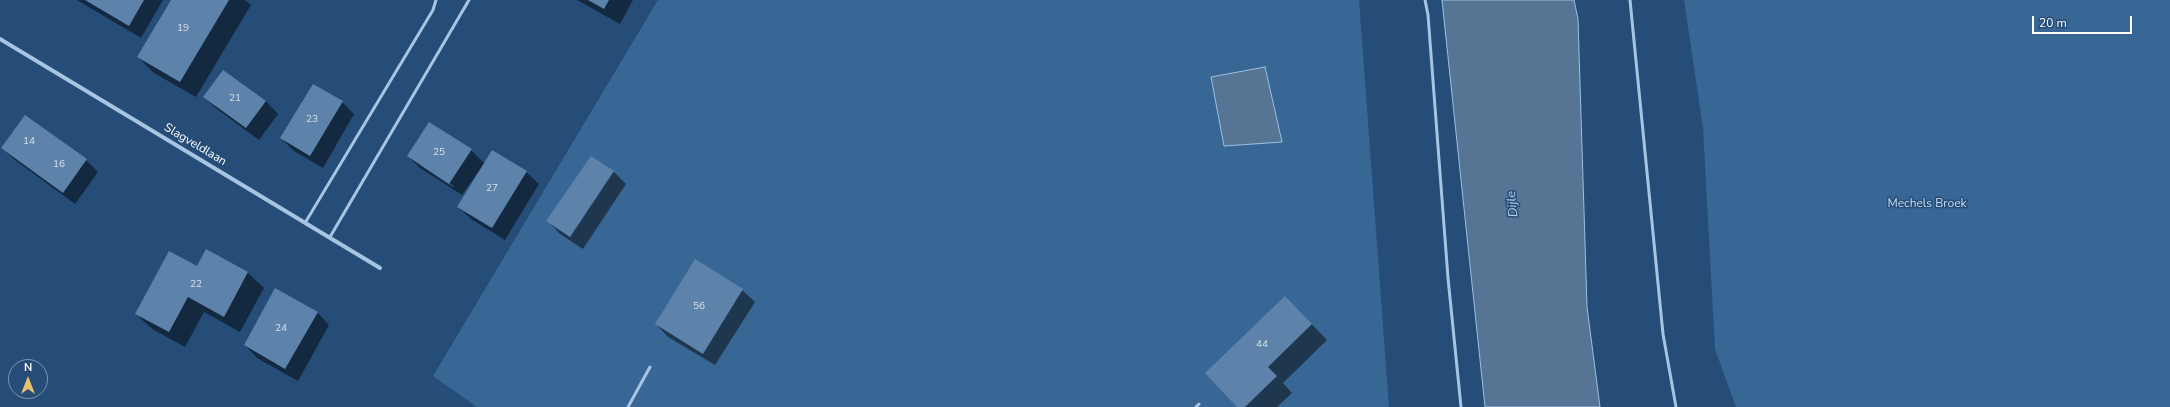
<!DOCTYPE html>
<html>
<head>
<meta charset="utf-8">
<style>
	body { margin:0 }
	#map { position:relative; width:2170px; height:407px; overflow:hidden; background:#254d78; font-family:"Nunito Sans",sans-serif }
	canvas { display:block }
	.north { position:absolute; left:8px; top:359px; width:40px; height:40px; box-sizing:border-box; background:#254d78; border:1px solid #7c94ae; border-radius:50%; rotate:0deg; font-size:11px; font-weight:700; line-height:16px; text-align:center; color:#fff }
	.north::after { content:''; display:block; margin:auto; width:14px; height:18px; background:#ecc16c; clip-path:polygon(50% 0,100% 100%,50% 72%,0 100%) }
	.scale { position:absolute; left:2032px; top:16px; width:100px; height:18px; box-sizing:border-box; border:2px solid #fff; border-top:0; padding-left:5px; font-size:12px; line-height:14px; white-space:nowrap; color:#fff; -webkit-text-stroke:3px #254d78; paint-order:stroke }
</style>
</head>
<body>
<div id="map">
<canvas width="2170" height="407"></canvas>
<div class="north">N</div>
<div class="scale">20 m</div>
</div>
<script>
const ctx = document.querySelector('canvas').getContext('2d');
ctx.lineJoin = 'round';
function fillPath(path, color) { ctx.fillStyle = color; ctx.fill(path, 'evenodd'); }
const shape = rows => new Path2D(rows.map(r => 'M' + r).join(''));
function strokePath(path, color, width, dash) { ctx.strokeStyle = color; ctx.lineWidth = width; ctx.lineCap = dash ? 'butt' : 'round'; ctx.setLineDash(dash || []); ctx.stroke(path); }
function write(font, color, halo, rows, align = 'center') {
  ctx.font = font + ' "Nunito Sans",sans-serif'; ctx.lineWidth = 3; ctx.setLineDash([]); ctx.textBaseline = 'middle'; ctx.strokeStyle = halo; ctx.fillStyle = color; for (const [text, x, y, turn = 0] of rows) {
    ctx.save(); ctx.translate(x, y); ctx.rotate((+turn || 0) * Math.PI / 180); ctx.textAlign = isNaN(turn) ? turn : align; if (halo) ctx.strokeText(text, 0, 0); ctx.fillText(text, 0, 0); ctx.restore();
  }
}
fillPath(shape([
	[658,0,1359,0,1389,407,477,407,433,376],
	[1684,0,2170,0,2170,407,1736,407,1715,349,1703,128]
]), '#396795');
const water = shape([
	[1442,0,1574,0,1578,19,1587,307,1600,407,1485,407,1442,0],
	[1265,67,1282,142,1224,146,1211,77,1265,67]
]);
fillPath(water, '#567493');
strokePath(water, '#9bc0e4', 1);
fillPath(shape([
	[77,0,163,0,141,38],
	[172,0,245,0,251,5,196,97,154,73,138,57],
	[577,0,633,0,620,24],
	[204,97,266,101,278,114,259,140,217,109],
	[342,102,354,114,323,168,294,151,281,138],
	[430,123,471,150,485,164,526,172,539,184,505,240,471,219,458,207,479,173,478,172,462,195,420,168,408,156],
	[421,164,454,186,453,187,421,166],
	[2,148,86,160,98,172,75,204,15,160],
	[591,157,614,172,626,184,583,249,560,234,548,221],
	[207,250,248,273,264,288,240,332,204,312,185,347,152,329,136,314,197,267],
	[742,290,755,302,715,365,668,337,656,324],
	[317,312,329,325,298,381,257,358,245,345],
	[1301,313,1327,340,1283,383,1292,393,1277,407,1239,407]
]), '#0007');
fillPath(shape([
	[85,0,144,0,129,26],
	[171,0,229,0,180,82,137,57],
	[588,0,609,0,604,9],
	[223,70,266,101,246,128,203,97],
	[313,84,343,101,310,156,280,138],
	[25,115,87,159,63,193,1,148],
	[429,122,472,149,449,184,407,156],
	[492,150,527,171,492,228,457,207],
	[591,156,614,171,570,237,546,221],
	[206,249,248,272,224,317,188,297,169,332,135,314,169,251,197,266],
	[695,259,743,289,703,354,655,324],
	[275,288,318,312,285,369,244,345],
	[1285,296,1312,324,1268,367,1277,376,1245,407,1237,407,1205,373]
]), '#5d83aa');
strokePath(shape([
	[1425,0,1428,15,1448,278,1461,407],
	[1630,0,1663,334,1676,407],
	[305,223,433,10,436,0],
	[330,237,469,0],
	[628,407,650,367],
	[1196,407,1199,404]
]), '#a7c5e3', 3);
strokePath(shape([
	[0,39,380,268]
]), '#a7c5e3', 4);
write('10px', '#d6e0ea', null, [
	["19",183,29],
	["21",235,99],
	["23",312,120],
	["14",29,142],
	["25",439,153],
	["16",59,165],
	["27",492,189],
	["22",196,285],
	["56",699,307],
	["24",281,329],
	["44",1262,345]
]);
write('12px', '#fff', '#254d78', [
	["Slagveldlaan",195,145,31]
]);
write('12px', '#c9def3', '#254d78', [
	["Mechels Broek",1927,204]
]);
write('italic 13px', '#b2cfeb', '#254d78', [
	["Dijle",1513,204,-96]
]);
</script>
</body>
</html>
